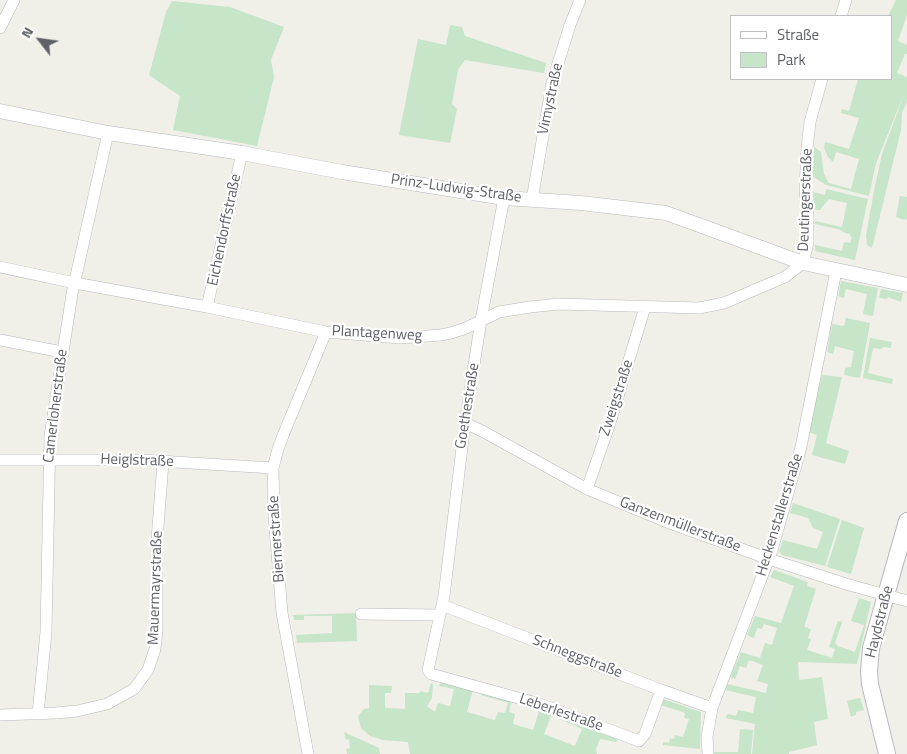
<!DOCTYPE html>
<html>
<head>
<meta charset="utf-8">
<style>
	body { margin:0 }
	#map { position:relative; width:907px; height:754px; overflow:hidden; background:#f0efe8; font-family:"Titillium Web",sans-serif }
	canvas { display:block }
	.legend { position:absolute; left:730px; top:15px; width:162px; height:65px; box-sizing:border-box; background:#fff; border:1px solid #bfc0c2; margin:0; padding:6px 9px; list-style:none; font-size:15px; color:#5f6167 }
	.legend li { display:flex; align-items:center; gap:10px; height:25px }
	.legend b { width:25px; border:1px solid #bfc0c2 }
	.north { position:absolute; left:15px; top:15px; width:50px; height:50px; -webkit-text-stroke:4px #fff; paint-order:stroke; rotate:300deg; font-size:14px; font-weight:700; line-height:20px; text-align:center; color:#5f6167 }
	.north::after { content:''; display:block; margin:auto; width:18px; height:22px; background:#5f6167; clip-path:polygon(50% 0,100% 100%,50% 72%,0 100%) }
</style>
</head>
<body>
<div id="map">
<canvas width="907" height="754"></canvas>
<ul class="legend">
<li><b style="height:6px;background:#fff"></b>Straße</li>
<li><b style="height:14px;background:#c6e5c9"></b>Park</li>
</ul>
<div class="north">N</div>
</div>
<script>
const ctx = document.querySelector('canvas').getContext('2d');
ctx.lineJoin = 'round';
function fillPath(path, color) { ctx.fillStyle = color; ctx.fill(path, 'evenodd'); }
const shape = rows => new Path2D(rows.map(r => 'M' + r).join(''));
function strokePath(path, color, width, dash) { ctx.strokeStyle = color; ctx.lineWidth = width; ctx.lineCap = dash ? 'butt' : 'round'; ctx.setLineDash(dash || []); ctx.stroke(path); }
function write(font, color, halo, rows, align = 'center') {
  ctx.font = font + ' "Titillium Web",sans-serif'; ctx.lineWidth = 4.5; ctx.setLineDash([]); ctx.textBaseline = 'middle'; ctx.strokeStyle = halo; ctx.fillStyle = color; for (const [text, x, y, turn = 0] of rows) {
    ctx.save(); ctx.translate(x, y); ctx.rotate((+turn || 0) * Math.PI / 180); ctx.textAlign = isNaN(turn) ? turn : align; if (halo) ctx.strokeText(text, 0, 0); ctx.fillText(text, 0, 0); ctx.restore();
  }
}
fillPath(shape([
	[896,0,907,0,907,15,898,41,907,45,907,54,905,54,897,73,907,77,907,101,902,113,901,130,872,248,867,245,866,235,875,186,882,154,906,89,876,163,869,196,826,185,812,176,814,147,821,152,824,174,829,183,851,189,859,159,836,152,833,162,828,157,824,148,825,142,849,149,859,118,841,113,842,109,849,111,858,79,891,79,891,16,888,16],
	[172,1,230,7,284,27,271,60,274,77,257,146,173,130,180,96,149,75,166,12],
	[450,25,462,27,465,36,546,63,544,73,465,60,458,70,452,104,457,109,450,143,399,135,418,39,446,45],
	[826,189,868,199,855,260,815,251,815,245,842,251,844,242,850,243,852,237,850,236,850,234,843,232,841,230,815,224,815,221,842,227,847,203,829,199,820,210,814,210,813,192,825,195],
	[900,196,907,197,907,218,905,220,896,217],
	[841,281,878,288,873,316,863,314,867,294,846,289,844,298,838,296],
	[881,289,903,293,901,302,888,297,887,299,879,298],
	[846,318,870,323,860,378,844,375,845,368,851,367,854,351,835,346,833,354,827,352,832,324,844,326],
	[870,338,892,342,891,348,883,347,882,349,873,348,868,373,893,379,892,384,863,378],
	[822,375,842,377,826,443,849,451,845,464,812,455,817,435,808,432],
	[793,503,840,519,825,566,782,555,779,551,783,540,817,549,823,532,813,528,808,518,790,513],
	[842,520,864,528,851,574,827,567],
	[774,570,808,582,807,586,816,589,804,627,811,629,808,638,811,639,807,650,832,658,835,649,829,647,838,621,842,622,835,643,838,646,855,652,864,625,851,621,859,598,871,602,857,664,798,662,799,680,822,677,828,719,814,722,817,745,789,752,789,754,752,754,755,724,726,718,727,714,736,716,738,710,753,713,756,697,725,690,727,684,766,693,768,684,757,681,763,665,749,660,746,668,740,666,735,679,730,677,741,652,760,658,765,643,772,645,777,628,764,624,762,629,757,628,754,638,747,635,755,616,781,623,794,586,770,577],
	[356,613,357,641,297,643,296,635,332,633,332,616,304,616,304,620,294,620,293,615],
	[441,681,473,689,467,712,495,720,498,712,505,713,508,703,481,695,483,691,512,700,509,712,515,714,513,724,533,730,539,711,525,707,526,703,553,711,544,734,575,746,582,729,560,719,562,714,619,737,616,742,600,739,596,749,597,754,410,754,408,742,383,740,370,736,361,728,358,716,364,709,369,708,369,685,392,686,391,693,385,693,385,708,405,709,405,693,419,693,421,691,428,693,431,683,433,684,432,698,427,706,435,712,438,703,450,706,454,689,439,686],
	[860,698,864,710,856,712,856,715,851,717,847,701],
	[663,699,701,712,700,749,663,745,663,742,669,743,670,738,674,739,675,735,683,737,689,719,684,718,685,714,683,712,660,705],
	[740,729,753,730,751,754,714,754,714,752,738,752],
	[344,732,379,748,380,754,347,754,346,749,350,748,349,739,346,740]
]), '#c6e5c9');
const minor = shape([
	[841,16,846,0],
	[0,28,14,0],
	[504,198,481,320,465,423,444,596,428,670,431,674,540,704,639,741,645,734,661,690],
	[532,200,552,83,570,25,580,0],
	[0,267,75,283,207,307,326,332,400,338,441,335,451,333,466,328,499,312,530,307,559,304,699,308,724,303,785,277,803,263,808,243,808,217,805,190,807,148,810,122,822,79],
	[207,307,242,153],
	[0,340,62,352],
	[465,423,484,432,587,489,667,522,769,559,846,584,907,601],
	[0,460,142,460,273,468],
	[587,489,610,423,645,307],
	[442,605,661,690,712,708],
	[361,614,439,615],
	[38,714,46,632,50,436,72,294,108,133],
	[0,715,56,713,77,711,107,704,134,689,148,670,155,649,157,631,157,540,163,462],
	[308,754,282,613,274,516,273,468,278,449,284,433,326,332],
	[708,754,707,737,712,708,772,550,801,447,836,271]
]);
const tertiary = shape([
	[0,111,108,133,242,153,342,172,504,198,581,203,666,213,803,263,907,285]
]);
const secondary = shape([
	[887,754,870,684,869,671,871,648,907,521]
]);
strokePath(minor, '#b7b9bd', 12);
strokePath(tertiary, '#b7b9bd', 15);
strokePath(secondary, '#b6b8be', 18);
strokePath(minor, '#fff', 11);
strokePath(tertiary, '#fff', 14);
strokePath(secondary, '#fff', 16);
write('15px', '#5f6167', '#fff', [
	["Vimystraße",551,99,-78],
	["Prinz-Ludwig-Straße",456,189,8],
	["Deutingerstraße",806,200,-88],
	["Eichendorffstraße",225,230,-78],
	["Plantagenweg",377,334,3],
	["Zweigstraße",617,398,-72],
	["Camerloherstraße",56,406,-83],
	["Goethestraße",468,406,-81],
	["Heiglstraße",137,461,2],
	["Heckenstallerstraße",780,515,-73],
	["Ganzenmüllerstraße",680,525,21],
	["Biernerstraße",277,539,-94],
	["Mauermayrstraße",156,588,-88],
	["Haydstraße",880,622,-76],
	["Schneggstraße",577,657,21],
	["Leberlestraße",561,713,19]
]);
</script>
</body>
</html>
